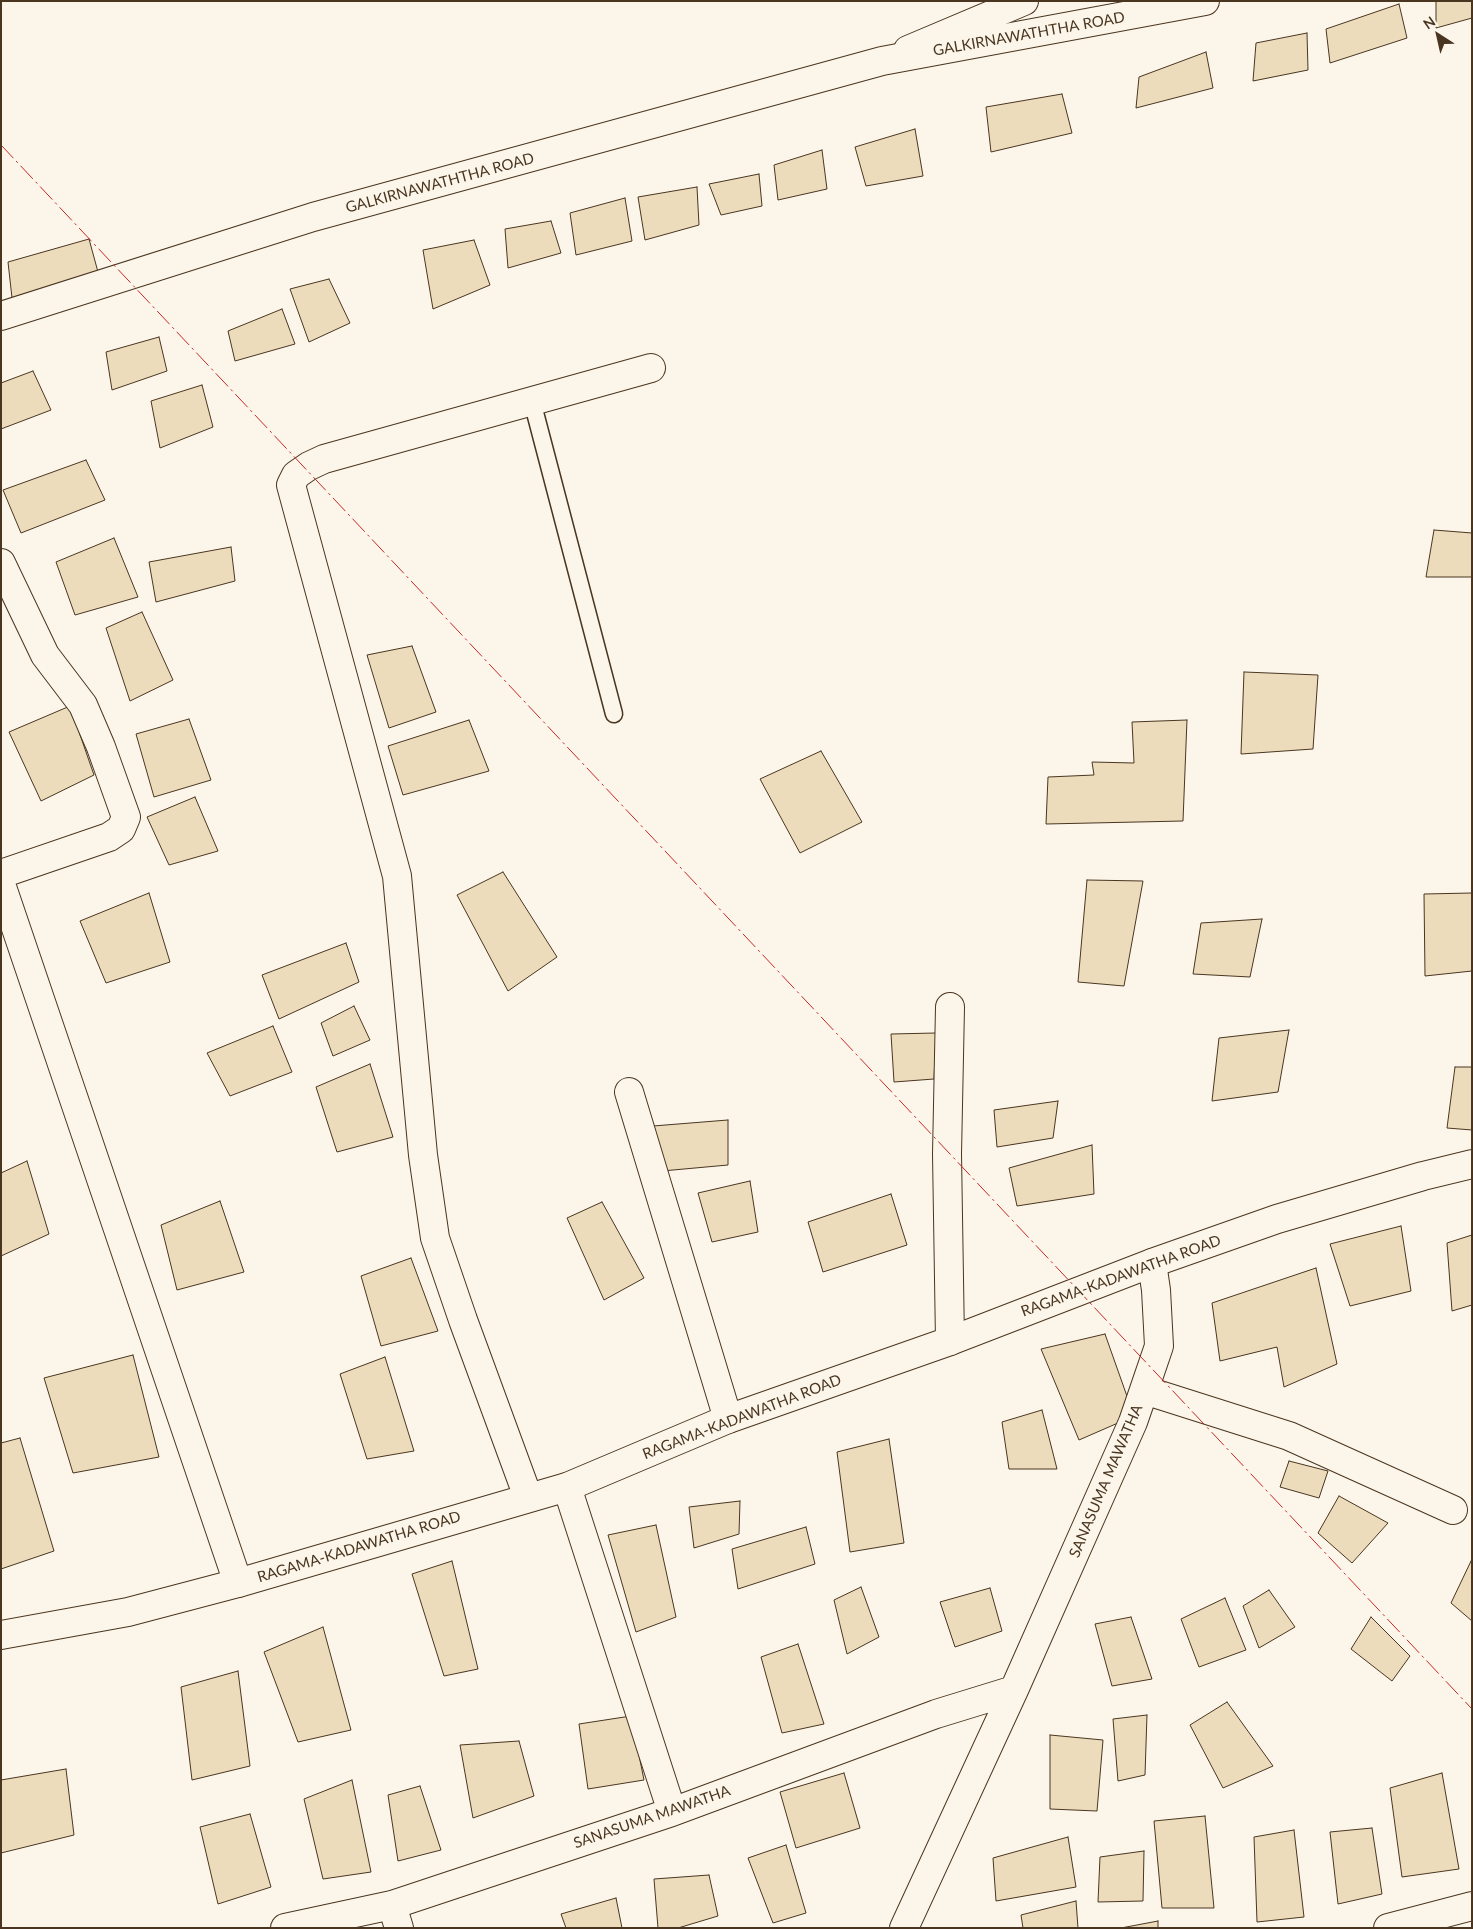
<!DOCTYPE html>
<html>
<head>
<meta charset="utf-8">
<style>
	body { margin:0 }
	#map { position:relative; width:1473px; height:1929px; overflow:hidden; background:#fbf6e9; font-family:Lato,sans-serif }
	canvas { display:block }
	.frame { position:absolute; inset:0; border:2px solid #4a3520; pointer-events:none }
	.north { position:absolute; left:1413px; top:10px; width:50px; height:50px; -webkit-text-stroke:4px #fbf6e9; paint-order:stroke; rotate:325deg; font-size:14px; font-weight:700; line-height:20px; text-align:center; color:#4a3520 }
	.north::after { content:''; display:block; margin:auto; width:18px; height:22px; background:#4a3520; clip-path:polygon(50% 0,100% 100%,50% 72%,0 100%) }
</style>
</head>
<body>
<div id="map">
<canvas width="1473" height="1929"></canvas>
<div class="frame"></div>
<div class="north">N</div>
</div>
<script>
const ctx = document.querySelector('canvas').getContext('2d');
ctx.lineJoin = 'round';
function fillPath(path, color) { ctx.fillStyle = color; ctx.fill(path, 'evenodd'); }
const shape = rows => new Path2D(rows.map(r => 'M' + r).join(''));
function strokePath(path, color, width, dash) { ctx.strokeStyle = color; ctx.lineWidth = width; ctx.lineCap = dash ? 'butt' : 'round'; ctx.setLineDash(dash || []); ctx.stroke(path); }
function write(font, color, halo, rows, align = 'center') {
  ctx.font = font + ' Lato,sans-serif'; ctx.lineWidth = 4; ctx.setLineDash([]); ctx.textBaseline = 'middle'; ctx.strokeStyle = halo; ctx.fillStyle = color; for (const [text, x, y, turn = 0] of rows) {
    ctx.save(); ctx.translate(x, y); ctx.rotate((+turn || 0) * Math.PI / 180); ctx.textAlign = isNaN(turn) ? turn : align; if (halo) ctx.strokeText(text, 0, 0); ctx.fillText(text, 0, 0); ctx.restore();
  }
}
const building = shape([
	[1436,1,1472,1,1472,18,1436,28,1436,1],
	[1399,4,1407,38,1330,63,1326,29,1399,4],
	[1307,33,1308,70,1253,81,1256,43,1307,33],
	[1206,52,1213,88,1136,108,1139,77,1206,52],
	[1062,94,1072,133,991,152,986,107,1062,94],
	[915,129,923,176,866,186,855,147,915,129],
	[822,150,827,189,778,200,774,165,822,150],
	[759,174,762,206,721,215,709,184,759,174],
	[697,187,699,225,645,240,638,197,697,187],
	[625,198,632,241,576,255,570,213,625,198],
	[551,221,561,253,508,268,505,229,551,221],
	[89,239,98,272,12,298,8,262,89,239],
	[474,240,490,285,433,309,423,250,474,240],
	[329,279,350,323,309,342,290,289,329,279],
	[282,309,295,344,235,361,228,331,282,309],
	[159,337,167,371,112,390,106,352,159,337],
	[33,371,51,410,1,429,1,383,33,371],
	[202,385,213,427,160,448,151,401,202,385],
	[86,460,105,500,21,533,3,490,86,460],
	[1434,530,1472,533,1472,577,1426,577,1434,530],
	[114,538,138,597,75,615,56,562,114,538],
	[231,547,235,581,156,602,149,562,231,547],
	[142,612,173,680,130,701,106,628,142,612],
	[412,646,436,712,389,728,367,655,412,646],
	[1244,672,1318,675,1313,749,1241,754,1244,672],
	[70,706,94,775,41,801,9,732,70,706],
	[189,719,211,780,154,797,136,734,189,719],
	[469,720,489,771,403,795,388,746,469,720],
	[1187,720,1183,821,1046,824,1048,777,1094,775,1092,762,1134,763,1132,722,1187,720],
	[821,751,862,822,800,853,760,779,821,751],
	[195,797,218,851,169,865,147,817,195,797],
	[503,872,557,957,508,991,457,895,503,872],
	[1087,880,1143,881,1124,986,1078,982,1087,880],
	[149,893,170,962,106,983,80,921,149,893],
	[1472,893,1472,971,1425,976,1424,894,1472,893],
	[1262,919,1250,977,1193,974,1201,923,1262,919],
	[346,943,359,982,279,1019,262,975,346,943],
	[354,1006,370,1040,333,1056,321,1023,354,1006],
	[273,1026,292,1072,230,1096,207,1053,273,1026],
	[1289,1030,1278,1092,1212,1101,1219,1038,1289,1030],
	[936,1033,934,1079,894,1082,891,1034,936,1033],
	[370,1064,393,1137,337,1152,316,1087,370,1064],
	[1455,1067,1472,1067,1472,1130,1447,1128,1455,1067],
	[1058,1101,1053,1138,997,1147,994,1110,1058,1101],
	[728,1120,728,1165,662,1171,653,1126,728,1120],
	[1092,1145,1094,1194,1017,1206,1009,1168,1092,1145],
	[27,1161,49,1234,1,1256,1,1173,27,1161],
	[750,1181,758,1232,712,1242,698,1193,750,1181],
	[891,1194,907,1245,823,1272,808,1222,891,1194],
	[220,1201,244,1272,177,1290,161,1225,220,1201],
	[602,1202,644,1278,604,1300,567,1218,602,1202],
	[1401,1226,1411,1291,1350,1306,1330,1244,1401,1226],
	[1472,1235,1472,1305,1452,1311,1447,1243,1472,1235],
	[411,1258,438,1331,381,1346,361,1276,411,1258],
	[1316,1268,1337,1364,1284,1387,1277,1347,1220,1361,1212,1303,1316,1268],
	[1105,1334,1134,1416,1079,1440,1041,1349,1105,1334],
	[133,1355,159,1457,73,1473,44,1378,133,1355],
	[385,1357,414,1451,367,1459,340,1374,385,1357],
	[1042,1410,1057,1469,1009,1469,1002,1422,1042,1410],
	[20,1438,54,1551,1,1569,1,1443,20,1438],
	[889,1439,904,1543,850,1552,837,1452,889,1439],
	[1289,1461,1328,1471,1319,1498,1280,1487,1289,1461],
	[1339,1496,1388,1523,1352,1563,1318,1533,1339,1496],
	[740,1501,739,1534,694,1548,689,1507,740,1501],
	[656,1525,676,1617,636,1632,608,1535,656,1525],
	[806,1527,815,1564,738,1589,732,1549,806,1527],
	[1472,1559,1472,1621,1451,1603,1472,1559],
	[452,1561,478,1669,444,1676,412,1574,452,1561],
	[861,1587,879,1637,847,1654,834,1600,861,1587],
	[990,1588,1002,1631,955,1647,940,1602,990,1588],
	[1269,1590,1295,1627,1259,1648,1243,1606,1269,1590],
	[1225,1598,1246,1650,1199,1667,1181,1619,1225,1598],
	[1131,1617,1152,1679,1112,1686,1095,1624,1131,1617],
	[1371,1617,1410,1656,1392,1681,1351,1649,1371,1617],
	[323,1627,351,1730,298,1742,264,1652,323,1627],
	[798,1644,824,1724,782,1733,761,1657,798,1644],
	[238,1671,250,1766,192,1780,181,1687,238,1671],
	[1227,1702,1273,1766,1223,1788,1190,1725,1227,1702],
	[1147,1715,1145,1775,1118,1781,1113,1719,1147,1715],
	[631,1716,644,1780,588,1789,579,1724,631,1716],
	[1050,1735,1103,1740,1097,1811,1050,1809,1050,1735],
	[519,1741,534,1796,473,1818,460,1745,519,1741],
	[66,1769,74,1835,1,1853,1,1780,66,1769],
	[844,1773,860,1828,796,1848,780,1792,844,1773],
	[1442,1773,1459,1869,1402,1877,1390,1788,1442,1773],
	[352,1780,371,1872,323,1879,304,1799,352,1780],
	[420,1786,441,1850,398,1861,388,1795,420,1786],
	[250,1814,271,1887,218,1904,200,1827,250,1814],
	[1205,1816,1214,1908,1162,1908,1154,1821,1205,1816],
	[1372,1828,1382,1894,1338,1904,1330,1832,1372,1828],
	[1294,1830,1304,1917,1257,1922,1254,1837,1294,1830],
	[1068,1837,1076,1887,996,1901,993,1858,1068,1837],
	[786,1845,806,1913,773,1923,748,1858,786,1845],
	[1144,1851,1143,1901,1098,1902,1100,1857,1144,1851],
	[709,1875,718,1916,678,1928,658,1928,654,1879,709,1875],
	[616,1898,622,1928,566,1928,561,1914,616,1898],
	[1076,1901,1078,1928,1023,1928,1021,1915,1076,1901],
	[1158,1921,1158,1928,1121,1928,1158,1921]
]);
fillPath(building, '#ecdcbc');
strokePath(building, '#4a3520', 1);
const service = shape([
	[532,401,614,714]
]);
const minor = shape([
	[908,50,1024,1],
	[1,563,45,655,83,705,101,747,126,817,121,829,109,837,1,874],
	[1,884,238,1583],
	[950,1007,947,1154,950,1341],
	[629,1092,728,1419],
	[1144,1390,1289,1436,1453,1510],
	[567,1487,672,1812],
	[528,1497,463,1320,435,1238,423,1155,397,876,291,485,296,475,309,466,324,459,651,368],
	[392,1905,399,1928],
	[285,1928,392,1905,672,1812,936,1714,1014,1690],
	[904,1928,1014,1690,1133,1422,1144,1390,1159,1346,1156,1290,1152,1263],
	[1388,1928,1472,1906]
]);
const tertiary = shape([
	[1,316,313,217,882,61,1205,1]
]);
const primary = shape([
	[1,1635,128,1612,238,1583,567,1487,728,1419,950,1341,1152,1263,1277,1219,1423,1176,1472,1164]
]);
strokePath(service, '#4a3520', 19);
strokePath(minor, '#4a3520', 30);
strokePath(tertiary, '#4a3520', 30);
strokePath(primary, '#4a3520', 30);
strokePath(service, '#fbf6e9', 16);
strokePath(minor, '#fbf6e9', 28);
strokePath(tertiary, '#fbf6e9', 28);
strokePath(primary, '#fbf6e9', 28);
strokePath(shape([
	[1,145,1472,1709]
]), '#c62828', 1, [18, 4, 2.5, 4]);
write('15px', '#4a3520', '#fbf6e9', [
	["GALKIRNAWATHTHA ROAD",1029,34,-10],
	["GALKIRNAWATHTHA ROAD",440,183,-15],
	["RAGAMA-KADAWATHA ROAD",1121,1276,-20],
	["RAGAMA-KADAWATHA ROAD",742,1417,-21],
	["SANASUMA MAWATHA",1106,1481,-67],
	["RAGAMA-KADAWATHA ROAD",359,1547,-17],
	["SANASUMA MAWATHA",652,1817,-19]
]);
</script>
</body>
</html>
